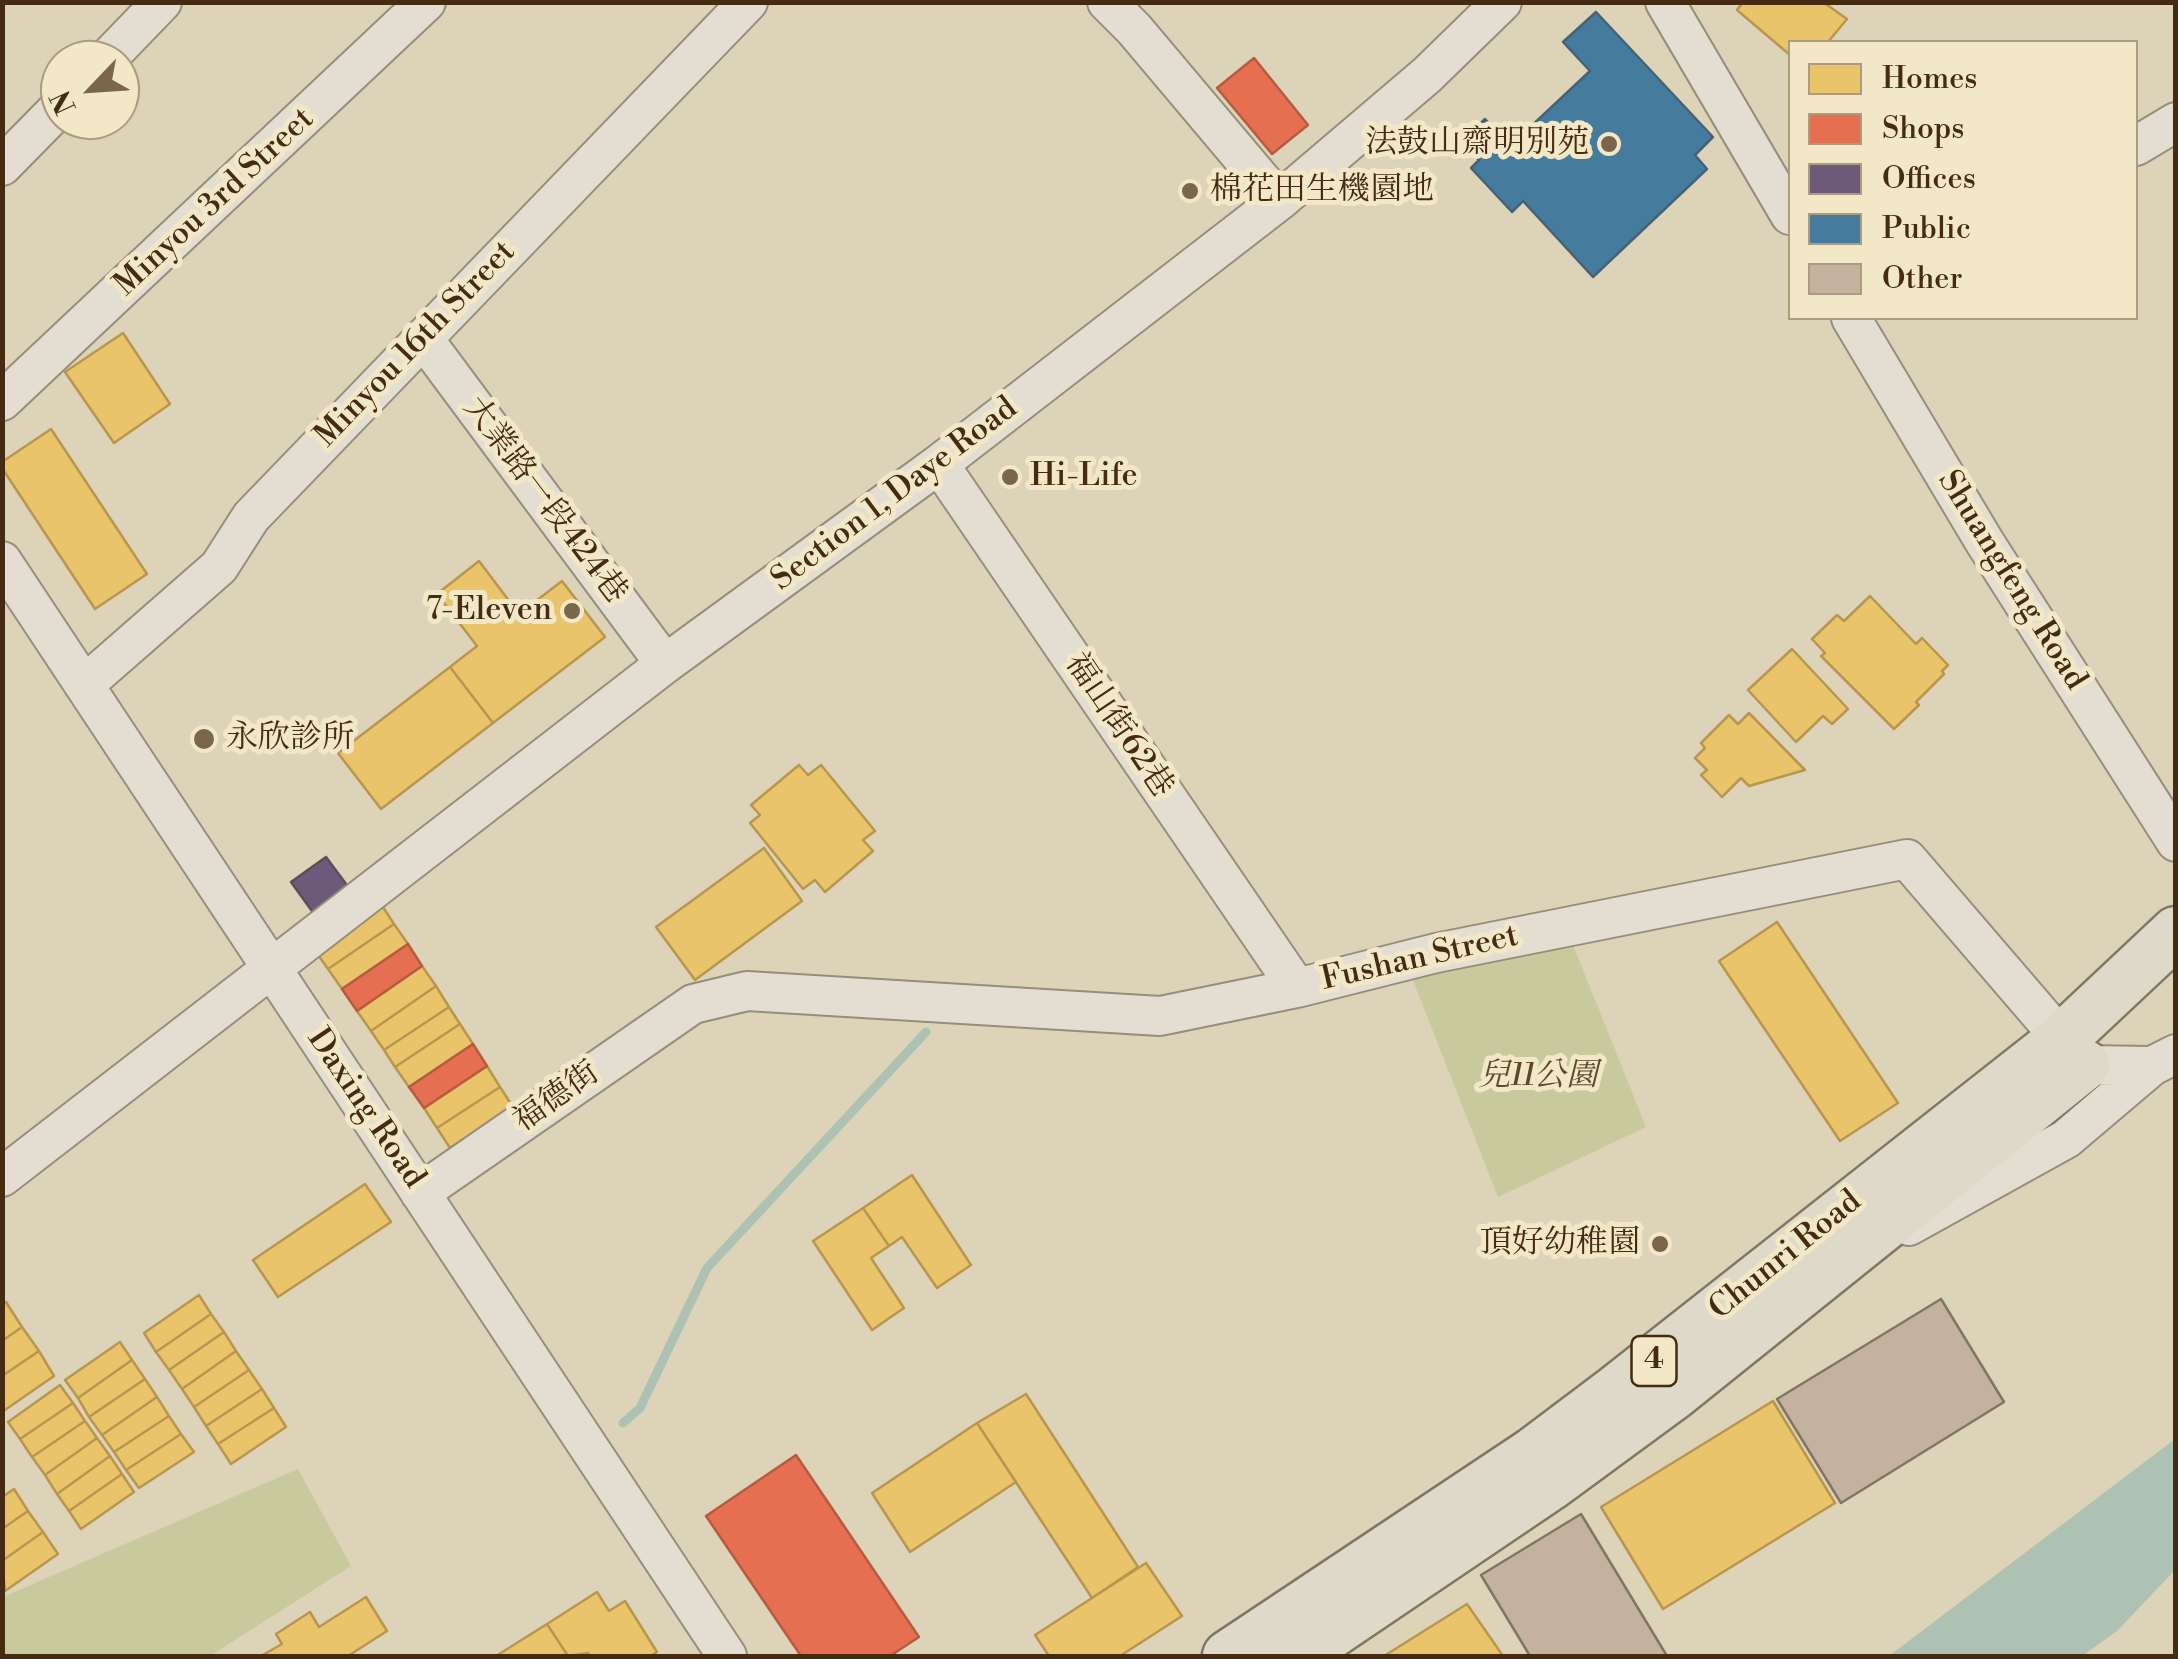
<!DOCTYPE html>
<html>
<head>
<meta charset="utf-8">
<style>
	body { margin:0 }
	#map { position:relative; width:2178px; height:1659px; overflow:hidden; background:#dcd3b8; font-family:"Libre Bodoni",serif }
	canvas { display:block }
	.frame { position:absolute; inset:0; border:5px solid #442b11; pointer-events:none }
	.legend { position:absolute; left:1788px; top:40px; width:350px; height:280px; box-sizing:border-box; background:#f2e7c7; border:2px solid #ac9c7e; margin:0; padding:12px 18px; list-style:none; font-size:30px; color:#442b11 }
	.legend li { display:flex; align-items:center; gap:20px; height:50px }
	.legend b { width:50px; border:2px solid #ac9c7e }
	.north { position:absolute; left:40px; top:40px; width:100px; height:100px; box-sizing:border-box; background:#f2e7c7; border:2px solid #ac9c7e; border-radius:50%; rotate:245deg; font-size:28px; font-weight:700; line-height:40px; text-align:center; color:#442b11 }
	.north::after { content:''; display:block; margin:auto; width:35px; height:45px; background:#79664b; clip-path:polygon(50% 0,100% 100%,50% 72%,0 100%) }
</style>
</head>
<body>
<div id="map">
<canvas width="2178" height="1659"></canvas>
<div class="frame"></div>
<ul class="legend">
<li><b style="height:28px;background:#e9c46a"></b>Homes</li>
<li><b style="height:28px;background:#e76f51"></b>Shops</li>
<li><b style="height:28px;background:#6d597a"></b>Offices</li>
<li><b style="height:28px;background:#457b9d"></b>Public</li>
<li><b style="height:28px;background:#c4b29f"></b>Other</li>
</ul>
<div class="north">N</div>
</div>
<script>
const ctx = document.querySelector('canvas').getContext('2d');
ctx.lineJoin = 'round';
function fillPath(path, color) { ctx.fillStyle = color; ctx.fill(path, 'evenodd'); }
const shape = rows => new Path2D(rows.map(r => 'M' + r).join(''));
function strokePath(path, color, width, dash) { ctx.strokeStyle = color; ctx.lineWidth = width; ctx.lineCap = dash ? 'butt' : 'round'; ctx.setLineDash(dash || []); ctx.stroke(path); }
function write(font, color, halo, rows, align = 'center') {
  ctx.font = font + ' "Libre Bodoni","Noto Serif TC",serif'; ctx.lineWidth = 10; ctx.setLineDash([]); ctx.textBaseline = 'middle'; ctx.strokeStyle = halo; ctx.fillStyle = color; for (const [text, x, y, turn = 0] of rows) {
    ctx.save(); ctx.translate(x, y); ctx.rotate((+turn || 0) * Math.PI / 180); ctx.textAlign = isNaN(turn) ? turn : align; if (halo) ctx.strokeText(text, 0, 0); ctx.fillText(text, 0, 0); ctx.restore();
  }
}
fillPath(shape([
	[1573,945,1646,1127,1498,1197,1411,975],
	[298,1469,351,1566,210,1656,3,1656,3,1597]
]), '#c8c99d');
fillPath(shape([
	[2175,1439,2175,1570,2117,1631,2082,1656,1889,1656]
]), '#adc2b2');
const homes = shape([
	[1743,2,1823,2,1847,19,1828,42,1790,42,1790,55,1737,10,1743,2],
	[123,333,170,404,114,443,65,372,123,333],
	[51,429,147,574,95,609,2,468,2,462,51,429],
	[479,561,519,614,562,581,605,637,493,723,450,667,477,646,437,594,479,561],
	[1870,596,1916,644,1922,638,1948,665,1942,671,1944,674,1916,702,1919,705,1894,729,1821,656,1825,653,1812,639,1837,615,1844,621,1870,596],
	[1792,649,1848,709,1832,724,1823,716,1796,742,1748,690,1792,649],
	[450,667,493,723,381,809,338,753,450,667],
	[1749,713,1805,770,1749,786,1741,778,1722,797,1701,775,1707,770,1695,758,1705,748,1701,743,1729,715,1738,724,1749,713],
	[799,765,808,775,821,765,875,831,863,840,873,851,825,892,815,880,803,889,750,823,760,815,751,805,799,765],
	[764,848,802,901,695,980,656,927,764,848],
	[381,904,394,924,328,969,314,949,381,904],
	[1777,922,1898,1103,1840,1141,1719,961,1777,922],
	[394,924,408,944,342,989,328,969,394,924],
	[422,966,436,986,371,1031,357,1011,422,966],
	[436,986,449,1007,384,1050,371,1031,436,986],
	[449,1007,460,1024,395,1067,384,1050,449,1007],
	[460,1024,473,1044,409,1087,395,1067,460,1024],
	[487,1066,500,1087,437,1128,424,1108,487,1066],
	[500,1087,513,1107,450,1148,437,1128,500,1087],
	[912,1175,971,1265,937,1288,902,1237,889,1246,863,1208,912,1175],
	[365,1184,391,1222,278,1297,253,1260,365,1184],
	[863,1208,889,1246,871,1258,904,1308,872,1330,813,1241,863,1208],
	[199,1295,211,1314,156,1352,144,1333,199,1295],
	[6,1302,22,1327,2,1341,2,1305,6,1302],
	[211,1314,224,1332,169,1370,156,1352,211,1314],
	[22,1327,39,1351,2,1376,2,1341,22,1327],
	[224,1332,236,1351,182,1389,169,1370,224,1332],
	[120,1342,132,1360,78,1398,65,1380,120,1342],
	[39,1351,54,1376,2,1412,2,1376,39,1351],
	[236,1351,249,1370,194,1407,182,1389,236,1351],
	[132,1360,145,1379,89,1417,78,1398,132,1360],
	[249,1370,262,1389,206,1426,194,1407,249,1370],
	[145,1379,157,1397,102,1435,89,1417,145,1379],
	[60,1385,73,1403,20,1439,8,1422,60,1385],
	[262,1389,274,1408,218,1444,206,1426,262,1389],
	[1026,1394,1138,1567,1092,1598,977,1423,1026,1394],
	[157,1397,169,1416,114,1452,102,1435,157,1397],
	[1773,1401,1835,1503,1663,1609,1601,1507,1773,1401],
	[73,1403,85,1421,32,1457,20,1439,73,1403],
	[274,1408,286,1427,231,1464,218,1444,274,1408],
	[169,1416,181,1434,126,1470,114,1452,169,1416],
	[85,1421,97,1438,45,1475,32,1457,85,1421],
	[977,1423,1016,1482,910,1552,872,1493,977,1423],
	[181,1434,194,1452,139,1488,126,1470,181,1434],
	[97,1438,110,1456,57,1494,45,1475,97,1438],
	[110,1456,122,1474,69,1511,57,1494,110,1456],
	[122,1474,134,1492,81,1529,69,1511,122,1474],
	[14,1489,28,1511,2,1529,2,1497,14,1489],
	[28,1511,43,1532,2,1561,2,1529,28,1511],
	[43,1532,58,1554,5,1591,2,1561,43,1532],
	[1146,1563,1182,1616,1120,1656,1049,1656,1035,1635,1146,1563],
	[597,1592,609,1611,625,1601,657,1652,650,1656,590,1656,588,1653,568,1656,547,1624,597,1592],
	[366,1597,387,1631,348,1656,261,1656,282,1644,276,1634,310,1612,319,1627,366,1597],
	[1467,1604,1503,1656,1384,1656,1467,1604],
	[547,1624,568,1656,496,1656,547,1624]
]);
fillPath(homes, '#e9c46a');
strokePath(homes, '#b8964f', 2.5);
const shops = shape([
	[1254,58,1308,125,1272,154,1217,88,1254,58],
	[408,944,422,966,357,1011,342,989,408,944],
	[473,1044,487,1066,424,1108,409,1087,473,1044],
	[796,1455,919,1637,890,1656,801,1656,706,1516,796,1455]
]);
fillPath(shops, '#e76f51');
strokePath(shops, '#b65b3e', 2.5);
const offices = shape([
	[326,857,352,892,317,918,291,882,326,857]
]);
fillPath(offices, '#6d597a');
strokePath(offices, '#614b5a', 2.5);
const public = shape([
	[1596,12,1713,137,1695,155,1707,169,1593,277,1523,201,1512,212,1471,168,1479,160,1461,142,1485,119,1510,146,1590,71,1563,42,1596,12]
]);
fillPath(public, '#457b9d');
strokePath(public, '#456373', 2.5);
strokePath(shape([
	[623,1423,640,1408,707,1268,926,1032]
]), '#adc2b2', 9);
const building = shape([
	[1941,1299,2004,1402,1841,1503,1777,1399,1941,1299],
	[1581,1514,1667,1656,1530,1656,1481,1575,1581,1514]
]);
fillPath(building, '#c4b29f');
strokePath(building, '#7f7766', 2.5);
const minor = shape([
	[1107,2,1134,29,1279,201],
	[1665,2,1790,215],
	[106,60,162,2],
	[2136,146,2176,122],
	[2,166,60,107],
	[1851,318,1984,541,2176,842],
	[423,338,665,664],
	[2,401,426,2],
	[939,464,1297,988],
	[2,561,727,1656],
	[84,685,219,567,251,517,748,2],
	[2,1177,665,664,939,464,1279,201,1427,75,1502,2],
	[420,1193,693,1004,747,991,1160,1016,1297,988,1436,953,1907,859,2084,1065,2152,1066,2176,1054],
	[1909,1226,2066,1139,2152,1066]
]);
const major = shape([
	[1228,1656,1533,1453,1614,1392,2061,1040,2176,932],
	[1297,1656,1550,1485,1674,1394,2084,1065]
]);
strokePath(minor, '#968d7b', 42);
strokePath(major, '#7f7766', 55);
strokePath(minor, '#e3ded1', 38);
strokePath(major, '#ded9c9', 50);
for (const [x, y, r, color] of [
	[1609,144,10,"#79664b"],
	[1190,191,10,"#79664b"],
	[1010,477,10,"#79664b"],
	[572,611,10,"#79664b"],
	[204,739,12,"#79664b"],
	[1660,1244,10,"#79664b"]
]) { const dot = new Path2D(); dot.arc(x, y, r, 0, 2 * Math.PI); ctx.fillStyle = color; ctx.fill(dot); strokePath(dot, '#f2e7c7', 4); }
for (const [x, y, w] of [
	[1654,1361,45]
]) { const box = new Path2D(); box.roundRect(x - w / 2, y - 25, w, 50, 8); ctx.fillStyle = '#f2e7c7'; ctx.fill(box); strokePath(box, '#442b11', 2.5); }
write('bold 30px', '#442b11', null, [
	["4",1654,1361]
]);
write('32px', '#442b11', '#f2e7c7', [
	["法鼓山齋明別苑",1589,144],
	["棉花田生機園地",1210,191,"left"],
	["Hi-Life",1030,477,"left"],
	["7-Eleven",552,611],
	["永欣診所",226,739,"left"],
	["頂好幼稚園",1640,1244]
], 'right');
write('32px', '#442b11', '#f2e7c7', [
	["Minyou 3rd Street",215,203,-43],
	["Minyou 16th Street",416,345,-46],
	["Section 1, Daye Road",895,495,-37],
	["大業路一段424巷",544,501,53],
	["Shuangfeng Road",2011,581,58],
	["福山街62巷",1118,726,56],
	["Fushan Street",1420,959,-13],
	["福德街",557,1098,-35],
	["Daxing Road",365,1109,56],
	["Chunri Road",1786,1256,-39]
]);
write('italic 32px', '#5b4929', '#f2e7c7', [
	["兒11公園",1538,1077]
]);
</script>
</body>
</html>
